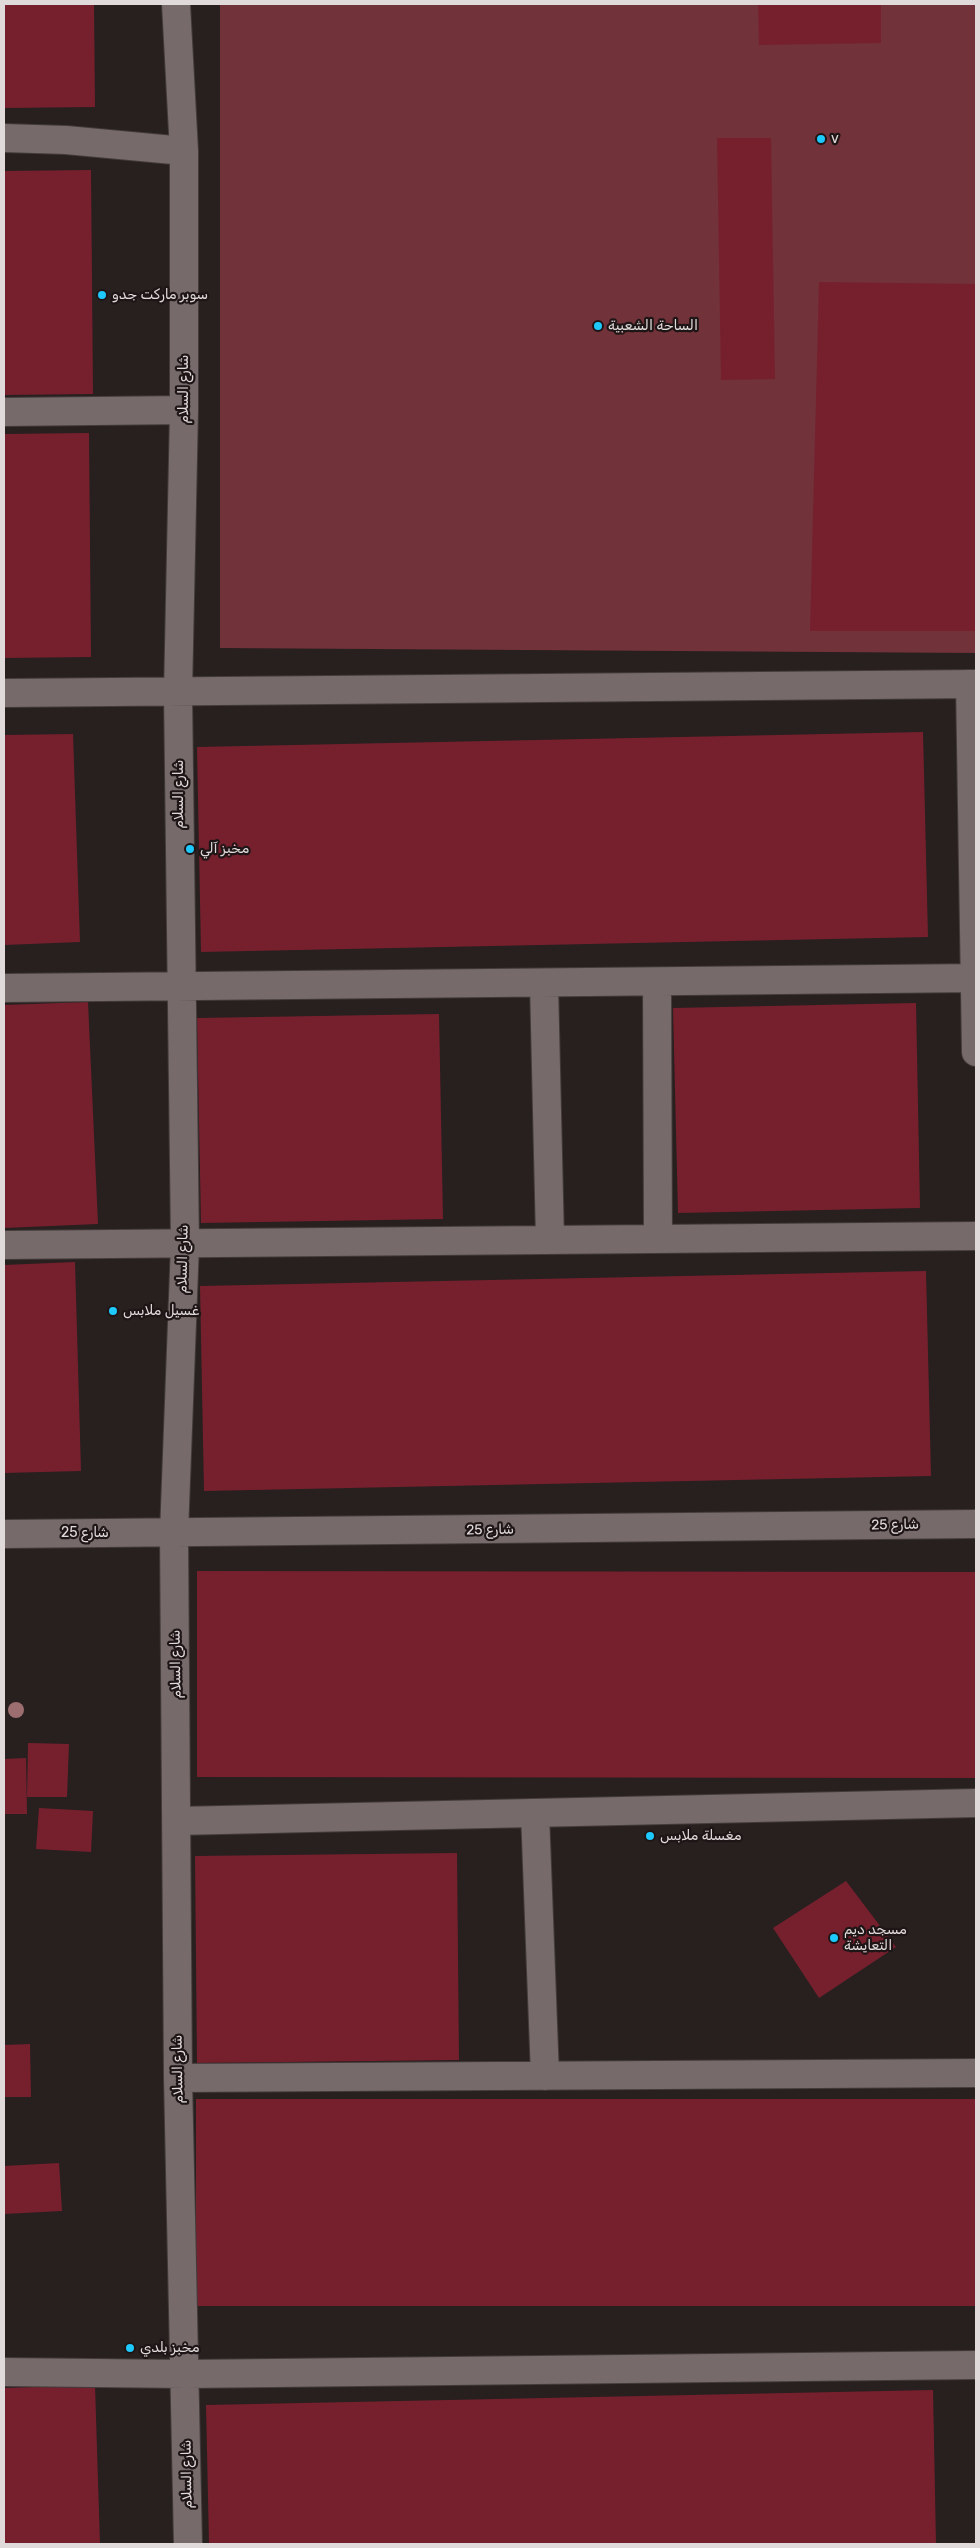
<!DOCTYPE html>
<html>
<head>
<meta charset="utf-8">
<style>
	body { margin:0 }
	#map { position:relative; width:980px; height:2548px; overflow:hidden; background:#281f1f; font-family:Rubik,sans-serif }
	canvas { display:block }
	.frame { position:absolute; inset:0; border:5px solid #e1dadb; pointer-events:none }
</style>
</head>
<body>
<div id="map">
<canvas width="980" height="2548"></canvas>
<div class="frame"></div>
</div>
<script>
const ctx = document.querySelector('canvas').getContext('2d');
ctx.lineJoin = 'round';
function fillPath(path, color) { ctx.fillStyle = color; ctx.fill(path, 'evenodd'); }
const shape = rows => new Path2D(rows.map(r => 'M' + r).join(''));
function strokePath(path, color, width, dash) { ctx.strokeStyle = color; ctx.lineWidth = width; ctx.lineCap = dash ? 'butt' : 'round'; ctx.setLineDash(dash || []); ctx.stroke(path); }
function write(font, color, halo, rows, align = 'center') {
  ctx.font = font + ' Rubik,"Noto Naskh Arabic",sans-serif'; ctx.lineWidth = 4.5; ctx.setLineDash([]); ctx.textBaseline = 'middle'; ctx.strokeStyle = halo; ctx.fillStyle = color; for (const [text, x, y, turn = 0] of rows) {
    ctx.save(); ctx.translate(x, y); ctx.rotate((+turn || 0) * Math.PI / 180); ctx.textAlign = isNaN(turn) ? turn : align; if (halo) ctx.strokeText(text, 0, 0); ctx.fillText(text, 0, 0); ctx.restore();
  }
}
fillPath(shape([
	[220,4,976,4,976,653,220,648]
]), '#713239');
fillPath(shape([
	[4,4,94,4,95,107,4,108],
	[758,4,881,4,881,43,759,45],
	[717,138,771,138,775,379,721,380],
	[91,170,93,394,4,395,4,171],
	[819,282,976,284,976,631,810,631],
	[89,433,91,657,4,658,4,434],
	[923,732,928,937,201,952,197,747],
	[73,734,80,942,4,945,4,735],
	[88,1002,98,1224,4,1228,4,1005],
	[916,1003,920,1208,678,1213,673,1008],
	[439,1014,443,1219,201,1223,197,1018],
	[75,1262,81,1471,4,1473,4,1265],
	[926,1271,931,1476,204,1491,200,1286],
	[197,1571,976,1572,976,1778,197,1777],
	[28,1743,69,1744,67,1797,27,1797],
	[26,1758,27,1814,4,1814,4,1759],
	[39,1808,93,1811,91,1852,36,1849],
	[457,1853,459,2060,197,2063,195,1856],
	[846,1881,896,1947,819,1998,773,1928],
	[30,2044,31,2097,4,2097,4,2045],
	[196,2099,976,2099,976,2306,196,2306],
	[59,2163,62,2211,4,2214,4,2166],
	[95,2385,100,2544,4,2544,4,2388],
	[933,2390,936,2544,209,2544,206,2405]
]), '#76202e');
const minor = shape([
	[176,4,184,151,184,410,178,693,185,1244,174,1533,178,2078,188,2544],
	[4,138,66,140,184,151],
	[4,412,184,410],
	[970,684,976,1052],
	[4,693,976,684],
	[657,982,658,1239],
	[544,983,550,1240],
	[4,988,976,978],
	[4,1245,976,1236],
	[4,1534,976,1524],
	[535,1813,545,2076],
	[177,1821,976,1803],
	[178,2078,976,2073],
	[4,2372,186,2374,976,2365]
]);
strokePath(minor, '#433b3b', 30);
strokePath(minor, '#766a6a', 28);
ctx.fillStyle = '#9c6e70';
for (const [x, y] of [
	[16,1710]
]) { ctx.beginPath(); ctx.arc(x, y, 8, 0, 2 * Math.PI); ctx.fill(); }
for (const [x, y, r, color] of [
	[821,139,5,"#1ec9fd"],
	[102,295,5,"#1ec9fd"],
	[598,326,5,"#1ec9fd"],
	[190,849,5,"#1ec9fd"],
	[113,1311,5,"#1ec9fd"],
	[650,1836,5,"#1ec9fd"],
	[834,1938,5,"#1ec9fd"],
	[130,2348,5,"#1ec9fd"]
]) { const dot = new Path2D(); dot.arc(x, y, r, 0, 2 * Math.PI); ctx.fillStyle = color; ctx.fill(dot); strokePath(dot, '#1e1516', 2); }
write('14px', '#e1dadb', '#1e1516', [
	["v",831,139],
	["سوبر ماركت جدو",112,295],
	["الساحة الشعبية",608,326],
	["مخبز آلي",200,849],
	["غسيل ملابس",123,1311],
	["مغسلة ملابس",660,1836],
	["مسجد ديم",844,1930],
	["التعايشة",844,1946],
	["مخبز بلدي",140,2348]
], 'left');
write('14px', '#e1dadb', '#1e1516', [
	["شارع السلام",184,389,-90],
	["شارع السلام",179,794,-90],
	["شارع السلام",183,1259,-89],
	["شارع 25",895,1525,-1],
	["شارع 25",490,1530,-1],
	["شارع 25",85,1533],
	["شارع السلام",176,1664,-91],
	["شارع السلام",178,2069,-91],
	["شارع السلام",187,2474,-91]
]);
</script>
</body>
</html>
